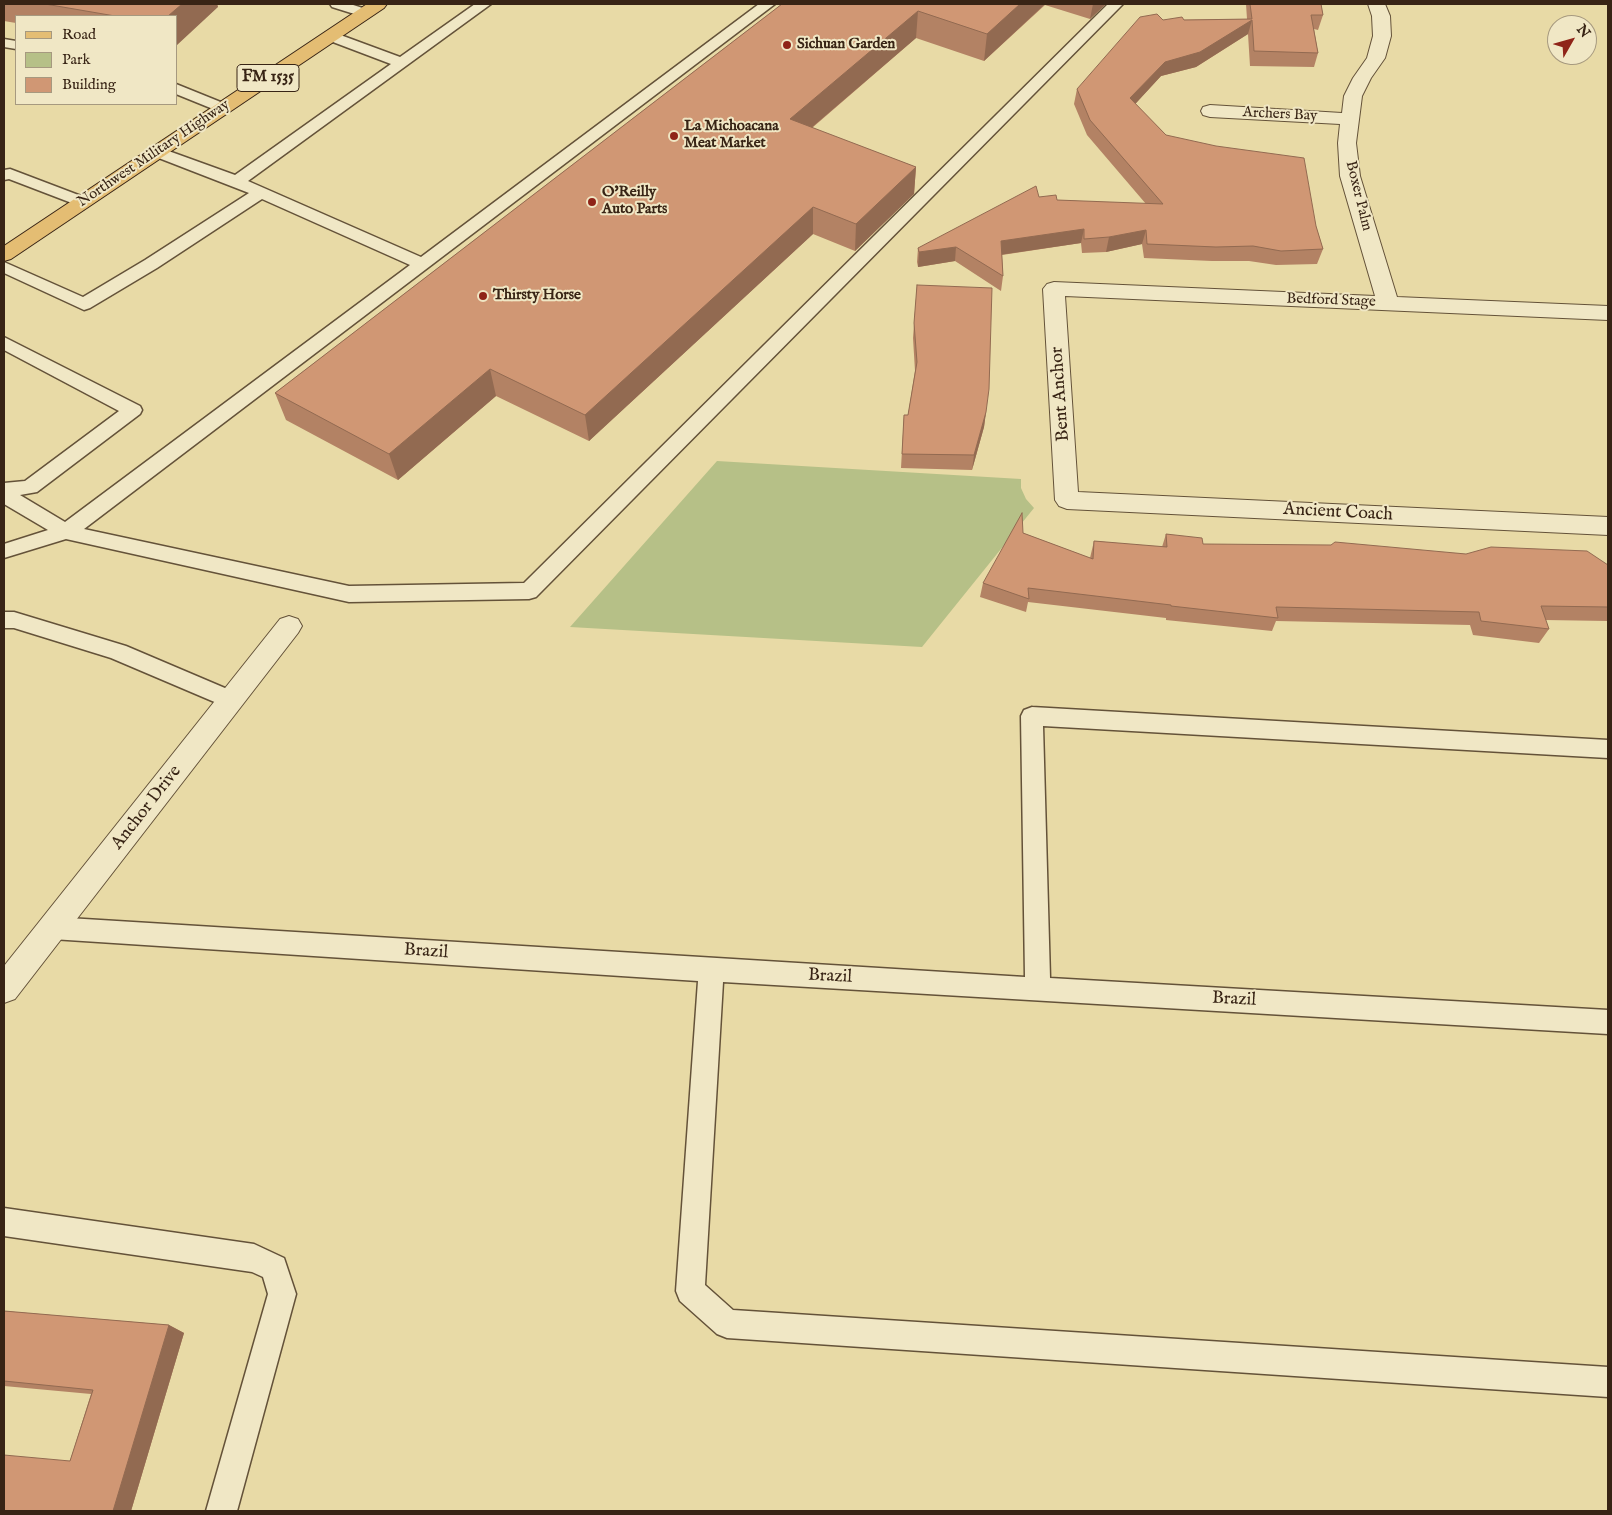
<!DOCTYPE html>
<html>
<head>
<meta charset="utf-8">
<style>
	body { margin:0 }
	#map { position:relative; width:1612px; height:1515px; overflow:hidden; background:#e8daa6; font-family:"IM FELL English",serif }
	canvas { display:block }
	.frame { position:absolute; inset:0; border:5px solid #382415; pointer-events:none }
	.legend { position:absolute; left:15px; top:15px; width:162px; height:90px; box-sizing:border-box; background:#f0e7c5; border:1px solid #a6997f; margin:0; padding:6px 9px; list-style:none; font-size:15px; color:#382415 }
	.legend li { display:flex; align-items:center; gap:10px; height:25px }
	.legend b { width:25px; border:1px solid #a6997f }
	.north { position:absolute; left:1547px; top:15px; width:50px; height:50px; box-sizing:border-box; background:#f0e7c5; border:1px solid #a6997f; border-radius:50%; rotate:52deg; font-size:14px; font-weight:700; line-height:20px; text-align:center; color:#382415 }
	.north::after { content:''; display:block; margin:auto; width:18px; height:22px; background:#8f2418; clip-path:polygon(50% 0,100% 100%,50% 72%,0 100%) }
</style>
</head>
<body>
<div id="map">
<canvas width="1612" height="1515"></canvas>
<div class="frame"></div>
<ul class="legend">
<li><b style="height:6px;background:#e4bd73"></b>Road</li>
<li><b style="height:14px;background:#b6c087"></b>Park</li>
<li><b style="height:14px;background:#d09774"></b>Building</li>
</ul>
<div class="north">N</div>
</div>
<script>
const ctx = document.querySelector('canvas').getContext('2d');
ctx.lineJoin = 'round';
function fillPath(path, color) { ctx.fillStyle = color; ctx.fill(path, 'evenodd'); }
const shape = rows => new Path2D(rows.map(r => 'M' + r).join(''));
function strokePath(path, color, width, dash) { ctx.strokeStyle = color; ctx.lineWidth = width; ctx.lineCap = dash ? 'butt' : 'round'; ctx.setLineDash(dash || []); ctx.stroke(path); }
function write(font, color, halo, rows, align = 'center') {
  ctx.font = font + ' "IM FELL English",serif'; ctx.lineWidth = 4; ctx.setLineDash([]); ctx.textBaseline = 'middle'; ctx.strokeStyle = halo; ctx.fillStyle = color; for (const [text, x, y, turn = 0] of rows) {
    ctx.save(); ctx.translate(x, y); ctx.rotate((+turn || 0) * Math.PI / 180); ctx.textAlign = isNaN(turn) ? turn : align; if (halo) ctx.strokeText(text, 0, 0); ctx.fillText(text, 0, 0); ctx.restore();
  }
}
fillPath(shape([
	[717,461,1021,479,1021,488,1026,499,1034,508,922,647,570,627]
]), '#b6c087');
const lane = shape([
	[330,4,350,4,369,10,371,13,364,17,332,7,330,4],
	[475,4,491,4,248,181,421,257,759,4,775,4,84,529,349,586,524,583,1108,4,1123,4,536,597,529,599,349,602,66,539,4,558,4,544,48,530,4,504,4,483,25,481,119,411,4,350,4,337,140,406,142,410,140,414,37,492,20,495,65,522,410,265,262,199,157,268,90,308,84,310,4,273,4,262,83,297,145,260,249,193,151,155,149,152,151,149,163,149,235,175,391,64,325,39,323,36,325,33,335,33,400,57,475,4],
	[4,39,16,41,16,49,4,47,4,39],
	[176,84,228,105,231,108,228,111,218,111,176,94,176,84],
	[10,169,89,199,91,202,89,205,77,205,9,179,4,180,4,170,10,169],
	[4,612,14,612,126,646,239,694,242,700,239,706,231,709,111,658,14,628,4,628,4,612],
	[1032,707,1608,740,1608,758,1043,726,1050,978,1608,1010,1608,1034,723,982,705,1285,733,1310,1608,1367,1608,1397,727,1338,717,1334,680,1301,676,1291,698,981,52,939,43,936,40,928,43,920,52,917,1025,977,1021,716,1024,710,1032,707],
	[4,1208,254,1244,284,1258,296,1294,237,1511,206,1511,268,1294,263,1277,252,1272,4,1236,4,1208]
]);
const street = shape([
	[1368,4,1385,4,1390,16,1391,36,1385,58,1371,78,1362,96,1356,143,1360,176,1397,297,1608,306,1608,320,1065,296,1078,492,1608,517,1608,535,1067,509,1059,506,1055,500,1043,289,1047,284,1054,282,1375,296,1340,176,1338,143,1340,124,1210,117,1203,115,1201,111,1203,107,1210,105,1342,113,1344,96,1353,78,1367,58,1373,36,1372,16,1368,4],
	[289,616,298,619,302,626,298,633,15,999,4,1003,4,966,280,619,289,616]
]);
const primary = shape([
	[367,4,387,4,384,8,11,259,4,261,4,246,367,4]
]);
strokePath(lane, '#645239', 3);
strokePath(street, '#645239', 2);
strokePath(primary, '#382415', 2);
fillPath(lane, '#f0e7c5');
fillPath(street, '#f0e7c5');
fillPath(primary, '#e4bd73');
fillPath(shape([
	[4,4,217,4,218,7,176,16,16,16,16,23,4,21],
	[782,4,1106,4,1090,19,1045,5,984,61,916,38,812,128,916,167,914,194,855,251,813,234,589,441,496,396,398,480,286,420,275,393],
	[1246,4,1321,4,1323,15,1318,30,1314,29,1318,53,1314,67,1250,66,1248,34,1196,67,1161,76,1135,104,1166,135,1316,226,1323,249,1317,264,1276,265,1249,261,1212,261,1144,258,1142,244,1106,252,1082,253,1081,243,1002,255,1003,276,1001,291,955,261,918,267,917,262,918,248,1039,197,1057,200,1146,204,1087,135,1074,104,1077,89,1163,20,1247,19],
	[917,285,986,412,984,427,972,470,901,468,904,415,908,415,915,371,913,338],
	[1023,533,1090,558,1094,541,1162,547,1166,534,1203,544,1466,554,1608,565,1608,621,1545,620,1549,629,1539,643,1473,635,1470,625,1276,621,1272,631,1166,620,1166,618,1028,602,1026,612,980,597,983,583],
	[4,1311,169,1325,184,1333,131,1511,4,1511,70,1461,91,1394,4,1386]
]), '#b38264');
fillPath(shape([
	[182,4,217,4,218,7,176,46,176,16,168,16],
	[1020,4,1045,4,984,61,987,34],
	[1093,4,1106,4,1090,19],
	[918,11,916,38,790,146,790,119],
	[1252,20,1248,34,1196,67,1161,76,1127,113,1130,98,1165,62],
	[916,167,914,194,855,251,856,224],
	[813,207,813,234,589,441,585,415],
	[1084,229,1081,243,999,255,1001,241],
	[1146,230,1142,244,1106,252,1109,237],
	[956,247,955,261,918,267,919,252],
	[490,369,496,396,398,480,389,454],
	[986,412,984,427,972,470,974,455],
	[169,1325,184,1333,131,1511,113,1511]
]), '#926a51');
const building = shape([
	[45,4,182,4,168,16,115,16,45,4],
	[782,4,1020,4,987,34,918,11,790,119,916,167,856,224,813,207,585,415,490,369,389,454,275,393,782,4],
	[1250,4,1321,4,1323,15,1311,15,1318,53,1254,51,1252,20,1200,52,1165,62,1130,98,1166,135,1216,146,1304,158,1316,226,1323,249,1281,251,1253,246,1216,247,1147,244,1146,230,1109,237,1084,239,1084,229,1001,241,1003,276,956,247,919,252,918,248,1036,186,1039,197,1056,195,1057,200,1163,204,1090,120,1077,89,1140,17,1157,14,1163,20,1182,17,1184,20,1252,19,1250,4],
	[917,285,992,288,989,389,986,412,974,455,902,454,904,415,908,415,917,362,914,323,917,285],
	[1022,513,1023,533,1093,559,1094,541,1167,547,1166,534,1202,538,1203,544,1331,545,1335,542,1466,554,1491,547,1587,551,1608,565,1608,607,1541,606,1549,629,1481,621,1479,612,1276,607,1278,618,1171,606,1171,605,1028,588,1029,599,983,583,1022,513],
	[4,1311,169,1325,113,1511,4,1511,4,1455,70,1461,93,1390,4,1381,4,1311]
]);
fillPath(building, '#d09774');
strokePath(building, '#926a51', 1);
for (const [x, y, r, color] of [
	[787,45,5,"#8f2418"],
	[674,136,5,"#8f2418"],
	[592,202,5,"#8f2418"],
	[483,296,5,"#8f2418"]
]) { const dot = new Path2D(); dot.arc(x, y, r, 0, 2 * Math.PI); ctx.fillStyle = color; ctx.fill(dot); strokePath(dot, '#f0e7c5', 2); }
write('bold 15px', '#382415', '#f0e7c5', [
	["Sichuan Garden",797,45],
	["La Michoacana",684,127],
	["Meat Market",684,144],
	["O'Reilly",602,193],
	["Auto Parts",602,210],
	["Thirsty Horse",493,296]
], 'left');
write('15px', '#382415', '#f0e7c5', [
	["Archers Bay",1280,115,3],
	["Northwest Military Highway",154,154,-34],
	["Boxer Palm",1358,196,76],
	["Bedford Stage",1331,301,2]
]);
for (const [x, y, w] of [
	[268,78,62]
]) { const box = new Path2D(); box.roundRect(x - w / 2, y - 13.5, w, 27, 4); ctx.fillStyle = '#f0e7c5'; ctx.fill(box); strokePath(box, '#382415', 1); }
write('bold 16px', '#382415', null, [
	["FM 1535",268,78]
]);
write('18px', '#382415', '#f0e7c5', [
	["Bent Anchor",1061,394,-94],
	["Ancient Coach",1338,513,3],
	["Anchor Drive",147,808,-52],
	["Brazil",426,952,4],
	["Brazil",830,977,3],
	["Brazil",1234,1000,3]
]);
</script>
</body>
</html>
